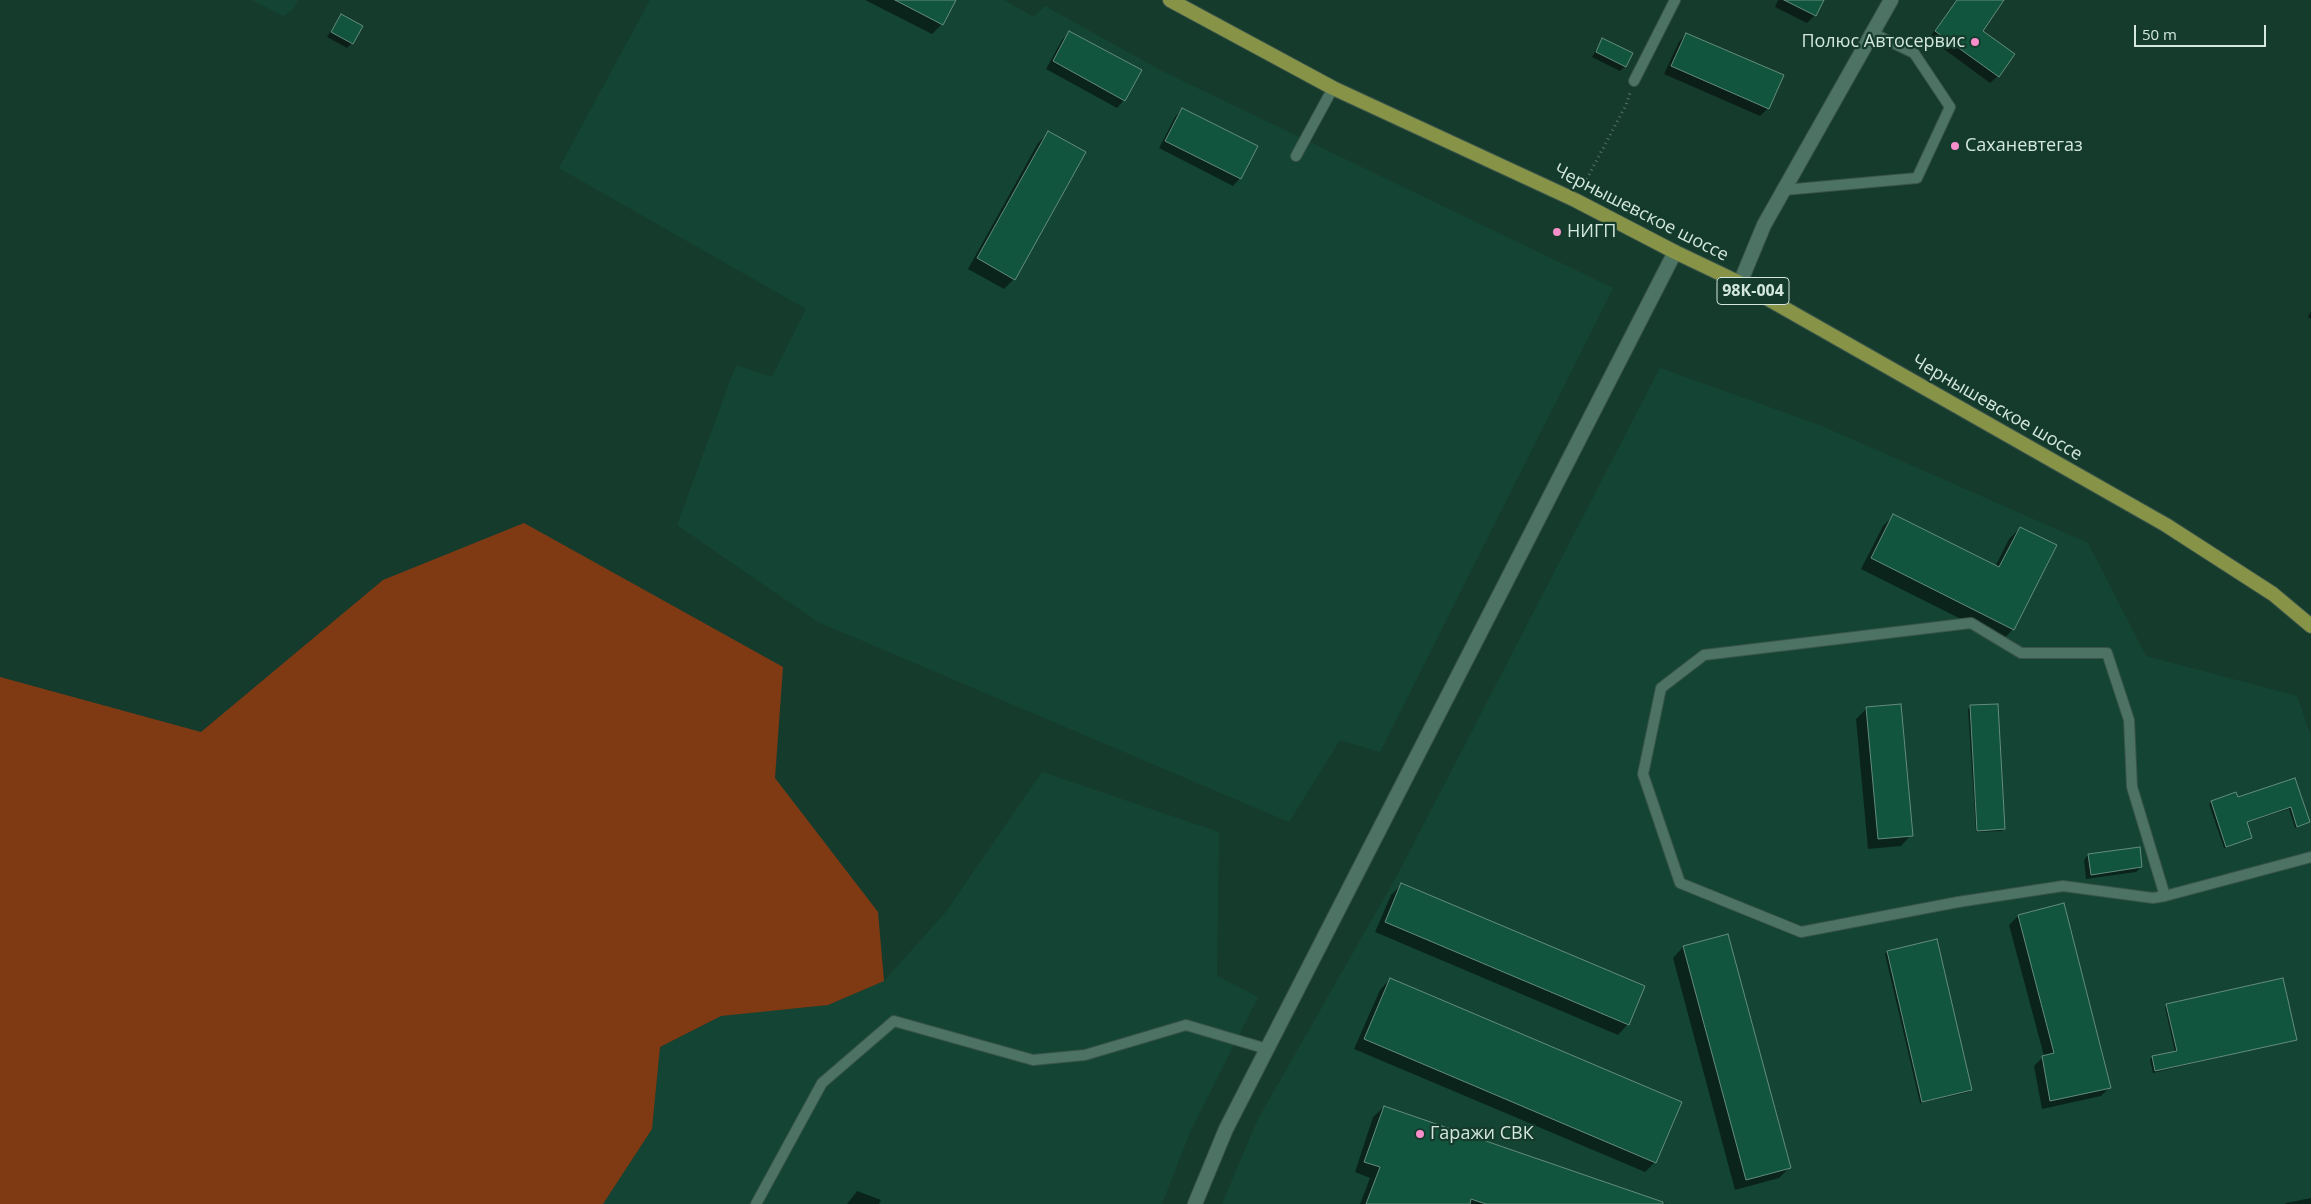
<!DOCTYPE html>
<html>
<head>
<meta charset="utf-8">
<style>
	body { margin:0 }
	#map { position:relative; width:2311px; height:1204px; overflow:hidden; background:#153b2d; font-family:"Open Sans",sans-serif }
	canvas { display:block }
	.scale { position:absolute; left:2134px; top:25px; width:132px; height:22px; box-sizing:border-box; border:2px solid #d3e7de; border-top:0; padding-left:6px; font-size:15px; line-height:18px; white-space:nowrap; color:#d3e7de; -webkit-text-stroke:4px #153b2d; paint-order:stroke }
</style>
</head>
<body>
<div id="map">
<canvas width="2311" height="1204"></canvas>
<div class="scale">50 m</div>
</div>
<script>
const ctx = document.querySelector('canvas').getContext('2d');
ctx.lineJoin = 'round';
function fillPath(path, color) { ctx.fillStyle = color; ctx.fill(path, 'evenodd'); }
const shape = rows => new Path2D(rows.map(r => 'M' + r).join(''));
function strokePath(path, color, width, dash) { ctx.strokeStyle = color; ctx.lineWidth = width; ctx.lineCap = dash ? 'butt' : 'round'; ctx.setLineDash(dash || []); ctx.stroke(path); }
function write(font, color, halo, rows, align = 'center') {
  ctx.font = font + ' "Open Sans",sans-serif'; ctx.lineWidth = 4.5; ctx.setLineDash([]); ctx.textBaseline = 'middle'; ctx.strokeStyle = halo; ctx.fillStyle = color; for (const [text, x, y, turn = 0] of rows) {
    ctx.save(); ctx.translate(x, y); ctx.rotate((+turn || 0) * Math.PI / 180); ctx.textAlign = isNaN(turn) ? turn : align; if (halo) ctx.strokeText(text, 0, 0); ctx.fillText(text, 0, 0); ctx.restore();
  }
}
fillPath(shape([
	[252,0,298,0,293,9,283,16],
	[650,0,1004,0,1034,17,1045,6,1160,70,1613,288,1380,752,1340,740,1289,822,818,622,677,525,736,365,772,377,806,309,559,168],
	[1660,368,1822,426,2088,543,2146,656,2297,696,2311,736,2311,1204,1222,1204,1257,1121,1399,872],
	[1042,772,1219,832,1217,976,1258,997,1190,1132,1162,1204,603,1204,652,1129,660,1047,721,1016,828,1005,884,981,946,912]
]), '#144534');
fillPath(shape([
	[524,523,783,667,775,778,878,912,884,981,828,1005,721,1016,660,1047,652,1129,603,1204,0,1204,0,677,201,732,383,580]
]), '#803a13');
fillPath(shape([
	[865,0,955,0,942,24,932,34],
	[1778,0,1822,0,1815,15,1807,23,1775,7],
	[1969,0,2002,0,1982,32,1998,76,1990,83,1929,38,1951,10],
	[341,15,352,43,347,48,327,37],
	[1069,33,1124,100,1117,108,1046,69,1062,40],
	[1686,34,1768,108,1760,116,1664,74,1679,42],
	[1603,40,1625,66,1620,71,1592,57],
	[1182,109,1240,178,1233,186,1159,148,1175,117],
	[1049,132,1014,279,1004,289,968,269,1038,143],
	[2311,311,2311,319,2308,317],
	[1893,516,1995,567,2009,539,2020,528,2013,629,2003,640,1861,569,1883,526],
	[1971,707,2004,829,2002,831,1976,832,1968,709],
	[1867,708,1911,835,1901,846,1868,849,1856,719],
	[2294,779,2308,822,2306,824,2295,828,2289,809,2246,823,2250,838,2224,848,2209,804,2211,802,2236,794,2237,798],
	[2088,855,2141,867,2136,872,2086,879,2084,860],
	[1401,885,1628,1024,1618,1035,1375,932,1391,895],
	[2018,916,2110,1087,2101,1096,2042,1109,2034,1066,2044,1056,2009,925],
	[1683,947,1789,1168,1779,1178,1735,1190,1673,958],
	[1887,952,1971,1090,1969,1092,1920,1103,1885,954],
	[1390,979,1655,1162,1645,1172,1354,1049,1380,990],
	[2167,1005,2296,1039,2153,1073,2150,1060,2152,1057,2175,1052,2165,1007],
	[1384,1107,1666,1204,1360,1204,1370,1178,1355,1172,1373,1117],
	[857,1191,881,1200,879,1204,847,1204],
	[2311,1198,2311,1204,2285,1204,2286,1203]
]), '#0007');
const building = shape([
	[895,0,956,0,943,25,895,0],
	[1784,0,1824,0,1816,16,1784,0],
	[1957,0,2004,0,1983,31,2015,54,1999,77,1935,31,1957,0],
	[341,14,363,26,353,44,331,32,341,14],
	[1069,31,1142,70,1125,101,1053,61,1069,31],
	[1686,33,1784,75,1769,109,1671,66,1686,33],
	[1602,38,1633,53,1626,67,1596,52,1602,38],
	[1182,108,1258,146,1241,179,1165,141,1182,108],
	[1048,131,1086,152,1015,280,977,258,1048,131],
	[1893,514,1999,567,2020,527,2057,545,2014,630,1871,558,1893,514],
	[1901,704,1913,836,1878,839,1866,707,1901,704],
	[1998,704,2005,829,1977,831,1970,705,1998,704],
	[2295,778,2310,822,2297,827,2291,807,2247,822,2252,838,2226,847,2211,801,2236,792,2238,797,2295,778],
	[2140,847,2142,867,2091,875,2088,854,2140,847],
	[1401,883,1645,986,1629,1025,1385,922,1401,883],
	[2064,903,2111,1088,2050,1101,2042,1056,2054,1053,2018,915,2064,903],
	[1728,934,1791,1168,1746,1180,1683,946,1728,934],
	[1937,939,1972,1090,1922,1102,1887,951,1937,939],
	[1390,978,1682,1102,1656,1163,1364,1039,1390,978],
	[2283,978,2297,1040,2155,1071,2152,1056,2177,1051,2166,1004,2283,978],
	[1384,1106,1663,1202,1663,1204,1486,1204,1471,1199,1470,1204,1366,1204,1380,1167,1364,1162,1384,1106]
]);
fillPath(building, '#12553f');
strokePath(building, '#648c7b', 1);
const service = shape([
	[1634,81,1675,0],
	[1296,156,1333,88],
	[1784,190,1917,178,1950,107,1914,53,1872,33],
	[2165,896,2132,787,2129,720,2107,653,2021,653,1971,623,1704,655,1661,688,1643,774,1680,883,1801,932,1958,902,2063,886,2153,898,2165,896,2311,857],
	[756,1204,822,1083,894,1021,1033,1060,1085,1055,1186,1025,1267,1049]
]);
const minor = shape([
	[1740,283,1764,225,1891,0],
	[1195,1204,1226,1129,1675,252]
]);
const primary = shape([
	[1170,0,1333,88,1575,200,1675,252,1740,283,2166,525,2273,594,2311,626]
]);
strokePath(service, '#3a544a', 12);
strokePath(minor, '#3a544a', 16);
strokePath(primary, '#3a544a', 16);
strokePath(shape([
	[1582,188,1626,105,1630,93]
]), '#56766a', 3, [1, 4]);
strokePath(service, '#4c7363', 10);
strokePath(minor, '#4c7363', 14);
strokePath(primary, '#879347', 14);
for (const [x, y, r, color] of [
	[1975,42,5,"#f98fca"],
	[1955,146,5,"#f98fca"],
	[1557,232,5,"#f98fca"],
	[1420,1134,5,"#f98fca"]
]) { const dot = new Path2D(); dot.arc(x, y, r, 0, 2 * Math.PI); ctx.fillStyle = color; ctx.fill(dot); strokePath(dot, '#153b2d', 2); }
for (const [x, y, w] of [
	[1753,291,72]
]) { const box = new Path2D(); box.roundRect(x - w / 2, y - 13.5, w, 27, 4); ctx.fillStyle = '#153b2d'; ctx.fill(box); strokePath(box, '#d3e7de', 1); }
write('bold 16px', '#d3e7de', null, [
	["98К-004",1753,291]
]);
write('18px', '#d3e7de', '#153b2d', [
	["Полюс Автосервис",1965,42,"right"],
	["Саханевтегаз",1965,146],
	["НИГП",1567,232],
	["Гаражи СВК",1430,1134]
], 'left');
write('18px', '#d3e7de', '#153b2d', [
	["Чернышевское шоссе",1641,213,27],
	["Чернышевское шоссе",1997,408,30]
]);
</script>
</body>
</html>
